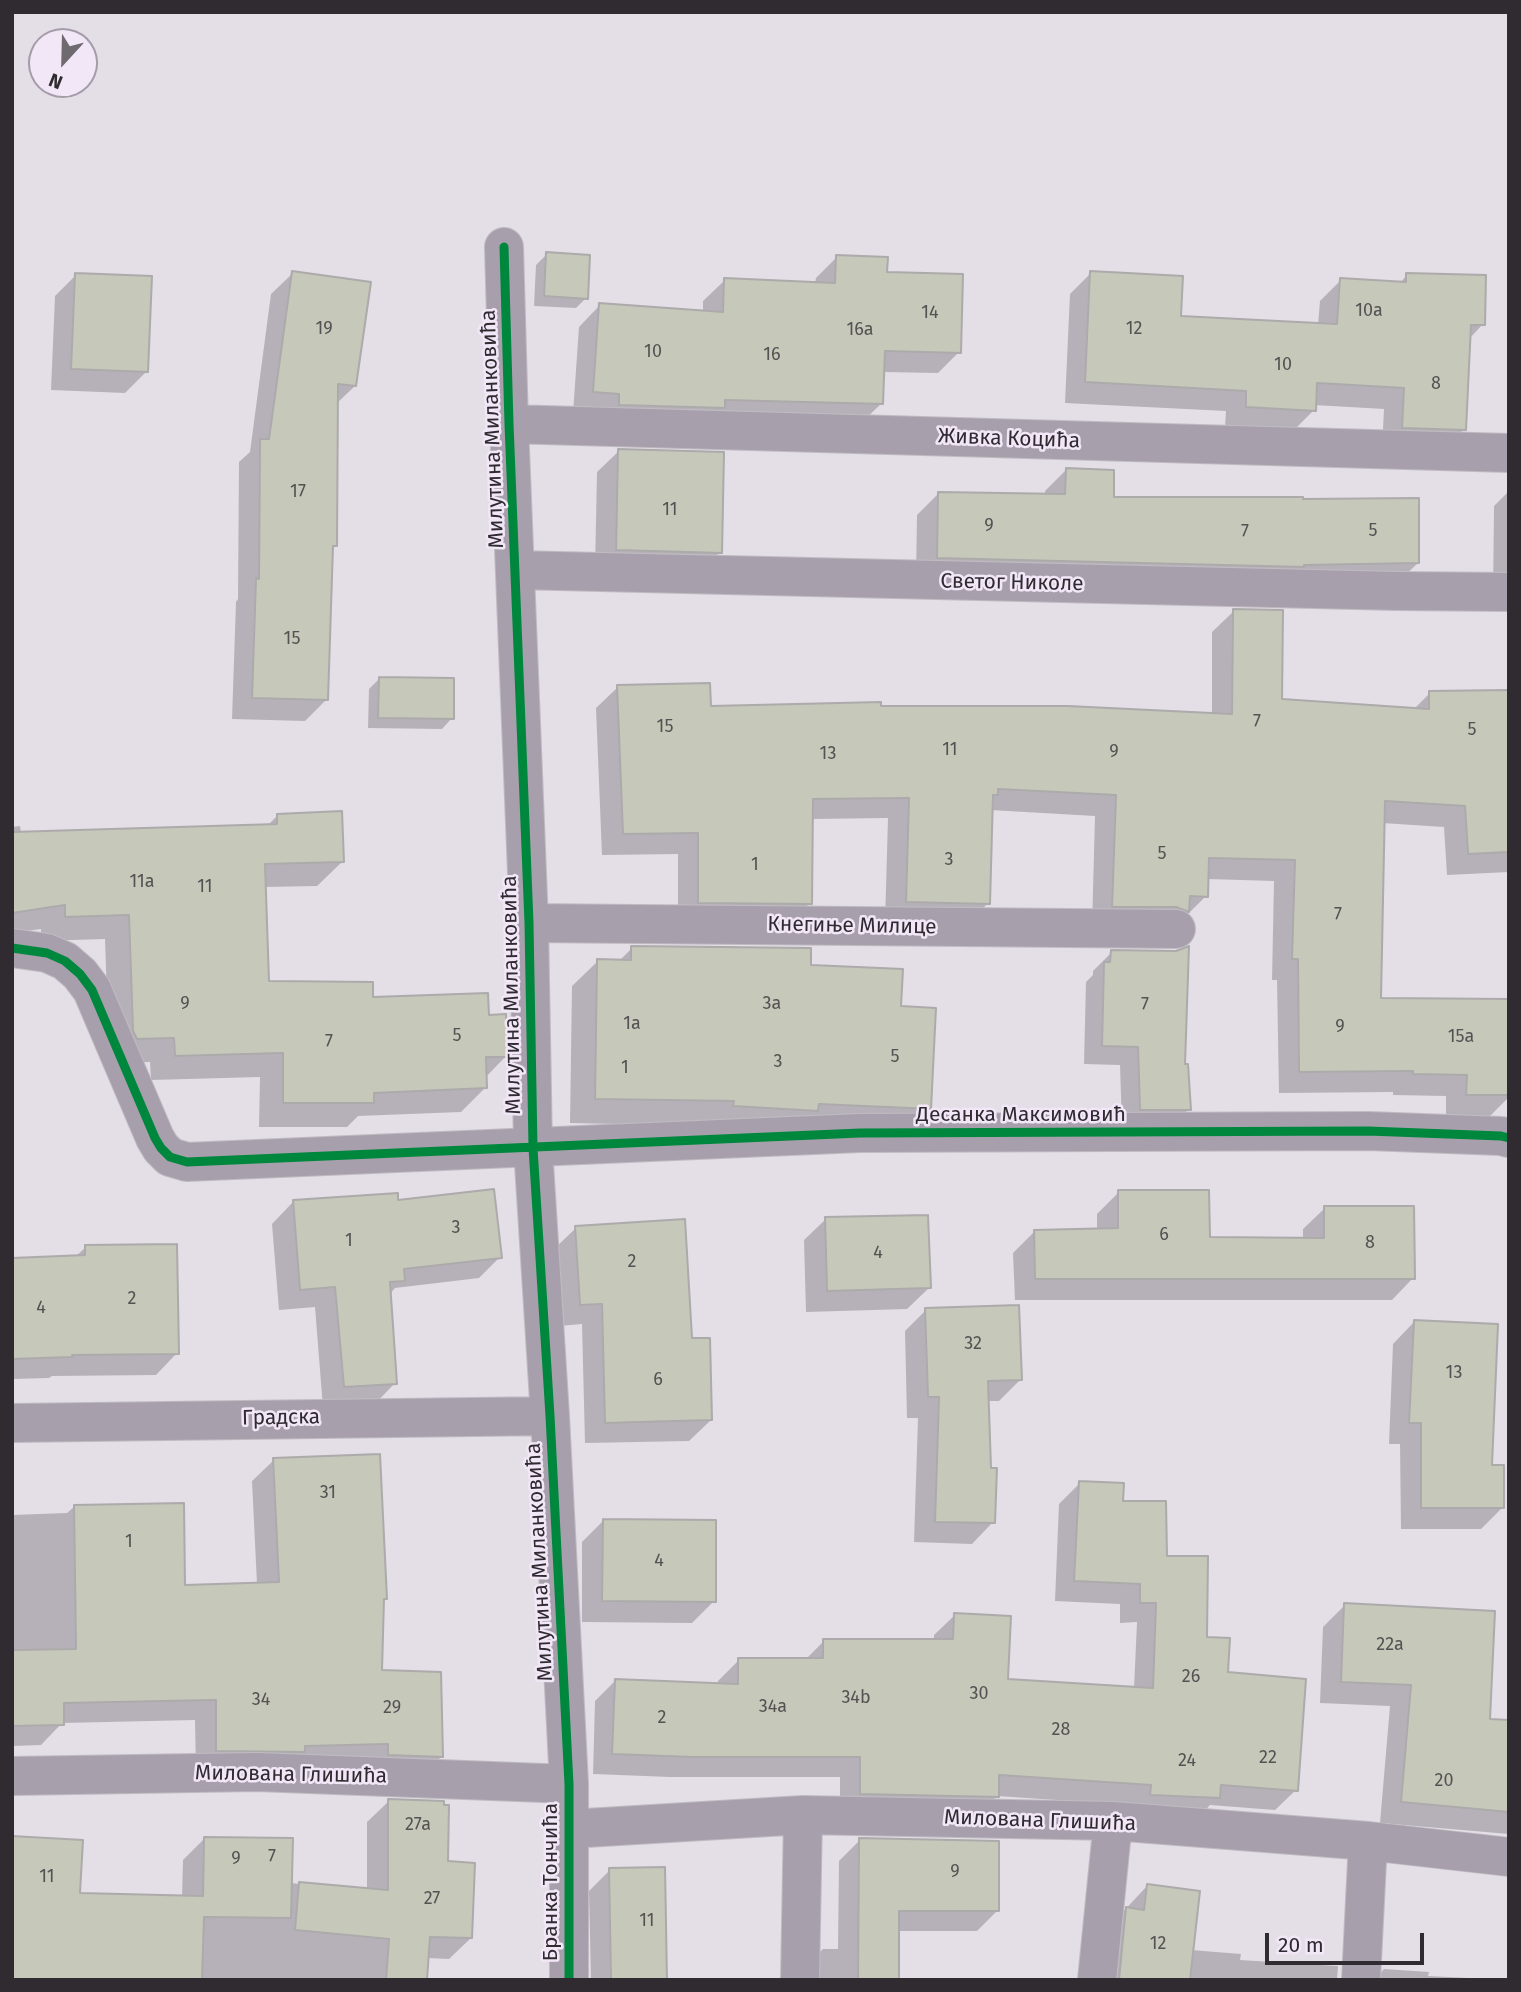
<!DOCTYPE html>
<html>
<head>
<meta charset="utf-8">
<style>
	body { margin:0 }
	#map { position:relative; width:1521px; height:1992px; overflow:hidden; background:#e4dee6; font-family:"Fira Sans",sans-serif }
	canvas { display:block }
	.frame { position:absolute; inset:0; border:14px solid #2f2b31; pointer-events:none }
	.north { position:absolute; left:28px; top:28px; width:70px; height:70px; box-sizing:border-box; background:#f2e7f7; border:2px solid #a49ca8; border-radius:50%; rotate:202deg; font-size:19px; font-weight:700; line-height:28px; text-align:center; color:#2f2b31 }
	.north::after { content:''; display:block; margin:auto; width:24px; height:32px; background:#6e6a70; clip-path:polygon(50% 0,100% 100%,50% 72%,0 100%) }
	.scale { position:absolute; left:1265px; top:1933px; width:159px; height:32px; box-sizing:border-box; border:4px solid #2f2b31; border-top:0; padding-left:9px; font-size:21px; line-height:24px; white-space:nowrap; color:#2f2b31; -webkit-text-stroke:5px #f2e7f7; paint-order:stroke }
</style>
</head>
<body>
<div id="map">
<canvas width="1521" height="1992"></canvas>
<div class="frame"></div>
<div class="north">N</div>
<div class="scale">20 m</div>
</div>
<script>
const ctx = document.querySelector('canvas').getContext('2d');
ctx.lineJoin = 'round';
function fillPath(path, color) { ctx.fillStyle = color; ctx.fill(path, 'evenodd'); }
const shape = rows => new Path2D(rows.map(r => 'M' + r).join(''));
function strokePath(path, color, width, dash) { ctx.strokeStyle = color; ctx.lineWidth = width; ctx.lineCap = dash ? 'butt' : 'round'; ctx.setLineDash(dash || []); ctx.stroke(path); }
function write(font, color, halo, rows, align = 'center') {
  ctx.font = font + ' "Fira Sans",sans-serif'; ctx.lineWidth = 5; ctx.setLineDash([]); ctx.textBaseline = 'middle'; ctx.strokeStyle = halo; ctx.fillStyle = color; for (const [text, x, y, turn = 0] of rows) {
    ctx.save(); ctx.translate(x, y); ctx.rotate((+turn || 0) * Math.PI / 180); ctx.textAlign = isNaN(turn) ? turn : align; if (halo) ctx.strokeText(text, 0, 0); ctx.fillText(text, 0, 0); ctx.restore();
  }
}
fillPath(shape([
	[547,254,586,298,576,308,534,306,536,265],
	[837,257,886,274,959,352,938,373,883,372,882,403,860,424,573,413,579,327,600,305,703,312,703,301,725,280,815,283,816,278],
	[293,273,355,386,336,404,335,546,331,549,326,700,305,721,232,719,236,602,238,599,239,462,250,452,271,294],
	[1091,273,1179,317,1318,325,1320,301,1341,280,1399,284,1407,275,1483,324,1469,339,1464,429,1443,451,1382,449,1384,409,1314,405,1314,410,1293,431,1225,428,1226,411,1065,403,1070,294],
	[76,275,146,372,125,393,51,390,55,296],
	[619,451,720,552,699,574,595,571,597,472],
	[1066,470,1112,498,1418,563,1396,584,916,579,917,515,938,494,1045,495,1045,491],
	[1509,491,1509,601,1493,598,1494,506],
	[1234,611,1281,701,1413,710,1430,693,1509,692,1509,872,1447,875,1444,827,1382,823,1379,1000,1509,1001,1509,1097,1490,1116,1446,1116,1446,1096,1393,1095,1393,1092,1279,1093,1277,980,1272,980,1274,881,1207,879,1206,896,1185,917,1092,927,1095,816,990,810,988,903,967,925,885,923,888,818,811,819,810,903,789,924,678,923,678,854,602,855,596,708,618,687,709,708,880,708,1212,715,1212,632],
	[379,679,452,718,442,729,368,728,369,689],
	[278,815,342,862,317,886,264,887,267,983,487,1017,506,1056,485,1078,485,1088,461,1112,358,1116,347,1127,259,1127,260,1077,151,1080,150,1062,112,1063,109,1056,105,939,41,941,41,929,12,933,12,827,20,826,21,833,267,826],
	[632,948,810,967,899,1008,930,1109,904,1134,709,1126,570,1123,572,986,598,961,618,962],
	[1112,952,1183,1066,1189,1109,1170,1128,1122,1128,1120,1065,1084,1064,1086,982,1093,975,1093,971],
	[1119,1192,1208,1238,1303,1239,1303,1229,1325,1208,1413,1278,1392,1300,1015,1300,1013,1253,1034,1232,1097,1231,1097,1214],
	[293,1202,397,1202,500,1257,479,1278,395,1288,389,1295,395,1383,374,1405,323,1408,315,1307,279,1310,272,1224],
	[826,1219,929,1288,907,1309,806,1312,804,1240],
	[576,1228,691,1340,711,1420,689,1441,585,1443,582,1324,559,1326,554,1249],
	[86,1247,177,1353,156,1375,52,1376,49,1378,12,1379,12,1260,75,1257],
	[926,1310,1020,1380,999,1401,987,1401,993,1522,972,1544,914,1542,918,1418,907,1418,905,1331],
	[1414,1322,1490,1467,1503,1507,1481,1529,1401,1529,1400,1444,1389,1444,1393,1344],
	[274,1460,386,1598,382,1602,380,1672,441,1757,420,1778,196,1771,195,1720,62,1723,41,1745,12,1746,12,1515,67,1513,74,1507,183,1586,257,1584,252,1481],
	[1080,1483,1121,1503,1165,1558,1205,1638,1296,1790,1275,1810,1210,1805,1198,1818,1131,1805,997,1796,976,1817,840,1814,840,1777,670,1777,593,1774,595,1701,615,1681,718,1685,718,1681,739,1660,805,1660,824,1641,934,1641,934,1635,955,1615,1006,1680,1134,1689,1137,1622,1120,1623,1120,1604,1055,1601,1059,1504],
	[603,1521,714,1601,692,1623,582,1622,582,1542],
	[1345,1605,1488,1720,1509,1722,1509,1834,1380,1823,1390,1706,1320,1703,1323,1627],
	[389,1801,446,1863,471,1938,449,1959,426,1958,425,1980,12,1980,78,1895,182,1897,183,1860,205,1838,290,1883,367,1890,367,1822],
	[860,1840,998,1910,977,1931,897,1931,898,1980,802,1980,802,1970,823,1949,838,1949,839,1861],
	[610,1870,665,1980,591,1980,589,1891],
	[1147,1886,1191,1950,1241,1954,1240,1960,1338,1966,1337,1980,1101,1980,1106,1930],
	[1384,1969,1429,1972,1428,1976,1509,1980,1374,1980]
]), '#0003');
const building = shape([
	[546,252,590,255,588,299,544,296,546,252],
	[836,255,888,257,887,272,963,274,961,353,885,351,883,404,725,400,725,408,619,405,619,394,593,392,599,303,723,312,724,278,835,283,836,255],
	[292,271,371,282,356,386,338,384,337,546,333,546,328,700,252,698,256,578,259,579,260,439,269,439,292,271],
	[1090,271,1183,276,1181,316,1337,324,1340,278,1406,282,1406,273,1486,275,1485,325,1471,325,1466,430,1402,428,1404,388,1317,383,1316,411,1246,407,1246,391,1085,382,1090,271],
	[75,273,152,276,148,372,71,369,75,273],
	[618,449,724,452,722,553,616,550,618,449],
	[1066,468,1114,470,1114,497,1303,497,1303,499,1419,498,1419,563,1304,565,1304,567,937,558,938,492,1065,494,1066,468],
	[1233,609,1283,610,1282,699,1429,709,1429,691,1509,690,1509,852,1468,854,1465,806,1385,801,1381,998,1509,999,1509,1095,1466,1095,1467,1075,1413,1074,1413,1071,1299,1072,1298,959,1292,959,1295,860,1209,858,1208,897,1190,896,1189,912,1176,907,1112,907,1116,795,998,789,998,795,993,795,990,904,906,902,909,798,813,799,812,904,698,903,698,833,623,834,617,685,710,683,711,706,881,702,881,706,1068,706,1232,714,1233,609],
	[379,677,454,678,454,719,378,718,379,677],
	[342,811,344,862,265,864,269,981,373,982,373,997,488,993,489,1015,506,1014,508,1057,486,1057,487,1088,374,1093,374,1103,283,1103,283,1053,175,1056,174,1038,137,1039,133,1031,129,915,65,917,65,905,12,913,12,832,277,824,277,814,342,811],
	[631,946,811,948,811,965,903,969,901,1006,936,1008,931,1109,819,1104,818,1111,733,1106,734,1101,595,1099,597,959,631,960,631,946],
	[1189,946,1185,1064,1188,1064,1191,1110,1140,1110,1138,1047,1102,1046,1104,962,1110,962,1111,950,1176,951,1189,946],
	[494,1189,502,1258,404,1269,405,1281,390,1282,397,1384,344,1387,335,1287,300,1290,293,1200,398,1193,398,1200,494,1189],
	[1118,1190,1209,1190,1210,1237,1324,1238,1324,1206,1414,1206,1415,1279,1035,1279,1034,1230,1118,1228,1118,1190],
	[928,1215,931,1288,827,1291,825,1217,928,1215],
	[685,1219,692,1338,710,1338,712,1420,605,1423,602,1304,580,1305,575,1226,685,1219],
	[177,1244,179,1354,72,1355,73,1357,12,1359,12,1258,85,1255,85,1245,177,1244],
	[1019,1305,1022,1380,988,1381,991,1468,997,1468,995,1523,935,1522,939,1397,928,1397,925,1308,1019,1305],
	[1414,1320,1498,1324,1492,1465,1504,1465,1504,1508,1421,1508,1421,1423,1409,1423,1414,1320],
	[380,1454,387,1599,384,1599,382,1670,441,1672,443,1757,388,1755,388,1744,305,1746,305,1752,216,1751,216,1700,64,1703,64,1725,12,1726,12,1650,76,1649,74,1505,184,1503,185,1585,279,1582,273,1458,380,1454],
	[1079,1481,1124,1483,1123,1501,1166,1501,1167,1556,1208,1556,1207,1637,1230,1638,1228,1672,1306,1679,1298,1791,1221,1785,1220,1798,1150,1795,1151,1785,999,1775,999,1797,860,1794,860,1757,691,1757,612,1754,615,1679,738,1684,738,1658,823,1658,823,1639,953,1639,954,1613,1011,1616,1008,1679,1153,1688,1156,1603,1140,1603,1140,1584,1074,1581,1079,1481],
	[603,1519,716,1520,716,1602,602,1601,603,1519],
	[1344,1603,1495,1611,1490,1719,1509,1720,1509,1812,1401,1802,1411,1685,1341,1682,1344,1603],
	[388,1799,444,1801,444,1805,449,1805,448,1861,475,1863,472,1938,430,1937,427,1980,386,1980,389,1939,295,1930,299,1882,388,1890,388,1799],
	[12,1836,83,1840,80,1893,203,1896,204,1837,293,1838,291,1918,204,1917,202,1980,12,1980,12,1836],
	[859,1838,999,1841,999,1911,899,1911,899,1980,858,1980,859,1838],
	[665,1867,667,1980,611,1980,609,1868,665,1867],
	[1147,1884,1200,1891,1190,1980,1119,1980,1126,1907,1144,1910,1147,1884]
]);
fillPath(building, '#c6c8ba');
strokePath(building, '#acaaab', 2);
const minor = shape([
	[504,247,509,424,529,923,533,1148,550,1416,569,1784,569,1980],
	[509,424,1509,453],
	[516,570,1397,591,1509,592],
	[529,923,1176,929],
	[12,948,47,953,65,961,80,974,92,990,155,1138,161,1148,170,1157,187,1162,860,1133,1368,1131,1501,1136,1509,1138],
	[12,1423,550,1416],
	[12,1776,257,1772,569,1784],
	[569,1829,803,1815,1113,1821,1368,1841,1509,1857],
	[800,1980,803,1815],
	[1097,1980,1113,1821],
	[1361,1980,1368,1841]
]);
strokePath(minor, '#bfbbc1', 40);
strokePath(minor, '#a89fad', 38);
strokePath(shape([
	[504,247,509,424,529,923,533,1148,550,1416,569,1784,569,1980],
	[12,948,47,953,65,961,80,974,92,990,155,1138,161,1148,170,1157,187,1162,860,1133,1368,1131,1501,1136,1509,1138]
]), '#00873e', 9);
write('18px', '#555253', null, [
	["10a",1369,311],
	["14",930,313],
	["19",324,329],
	["12",1134,329],
	["16a",860,330],
	["10",653,352],
	["16",772,355],
	["10",1283,365],
	["8",1436,384],
	["17",298,492],
	["11",670,510],
	["9",989,526],
	["5",1373,531],
	["7",1245,532],
	["15",292,639],
	["7",1257,722],
	["15",665,727],
	["5",1472,730],
	["11",950,750],
	["9",1114,752],
	["13",828,754],
	["5",1162,854],
	["3",949,860],
	["1",755,865],
	["11a",142,882],
	["11",205,887],
	["7",1338,915],
	["9",185,1004],
	["3a",772,1004],
	["7",1145,1005],
	["1a",632,1024],
	["9",1340,1027],
	["5",457,1036],
	["15a",1461,1037],
	["7",329,1042],
	["5",895,1057],
	["3",778,1062],
	["1",625,1068],
	["3",456,1228],
	["6",1164,1235],
	["1",349,1241],
	["8",1370,1243],
	["4",878,1253],
	["2",632,1262],
	["2",132,1299],
	["4",41,1308],
	["32",973,1344],
	["13",1454,1373],
	["6",658,1380],
	["31",328,1493],
	["1",129,1542],
	["4",659,1561],
	["22a",1390,1645],
	["26",1191,1677],
	["30",979,1694],
	["34b",856,1698],
	["34",261,1700],
	["34a",773,1707],
	["29",392,1708],
	["2",662,1718],
	["28",1061,1730],
	["22",1268,1758],
	["24",1187,1761],
	["20",1444,1781],
	["27a",418,1825],
	["7",272,1857],
	["9",236,1859],
	["9",955,1872],
	["11",47,1877],
	["27",432,1899],
	["11",647,1921],
	["12",1158,1944]
]);
write('21px', '#2f2b31', '#f2e7f7', [
	["Милутина Миланковића",493,429,-92],
	["Живка Коцића",1009,439,2],
	["Светог Николе",1012,583,1],
	["Кнегиње Милице",852,926,1],
	["Милутина Миланковића",512,995,-91],
	["Десанка Максимовић",1021,1115],
	["Градска",281,1418,-1],
	["Милутина Миланковића",540,1562,-93],
	["Милована Глишића",291,1775,1],
	["Милована Глишића",1040,1821,2],
	["Бранка Тончића",551,1882,-90]
]);
</script>
</body>
</html>
